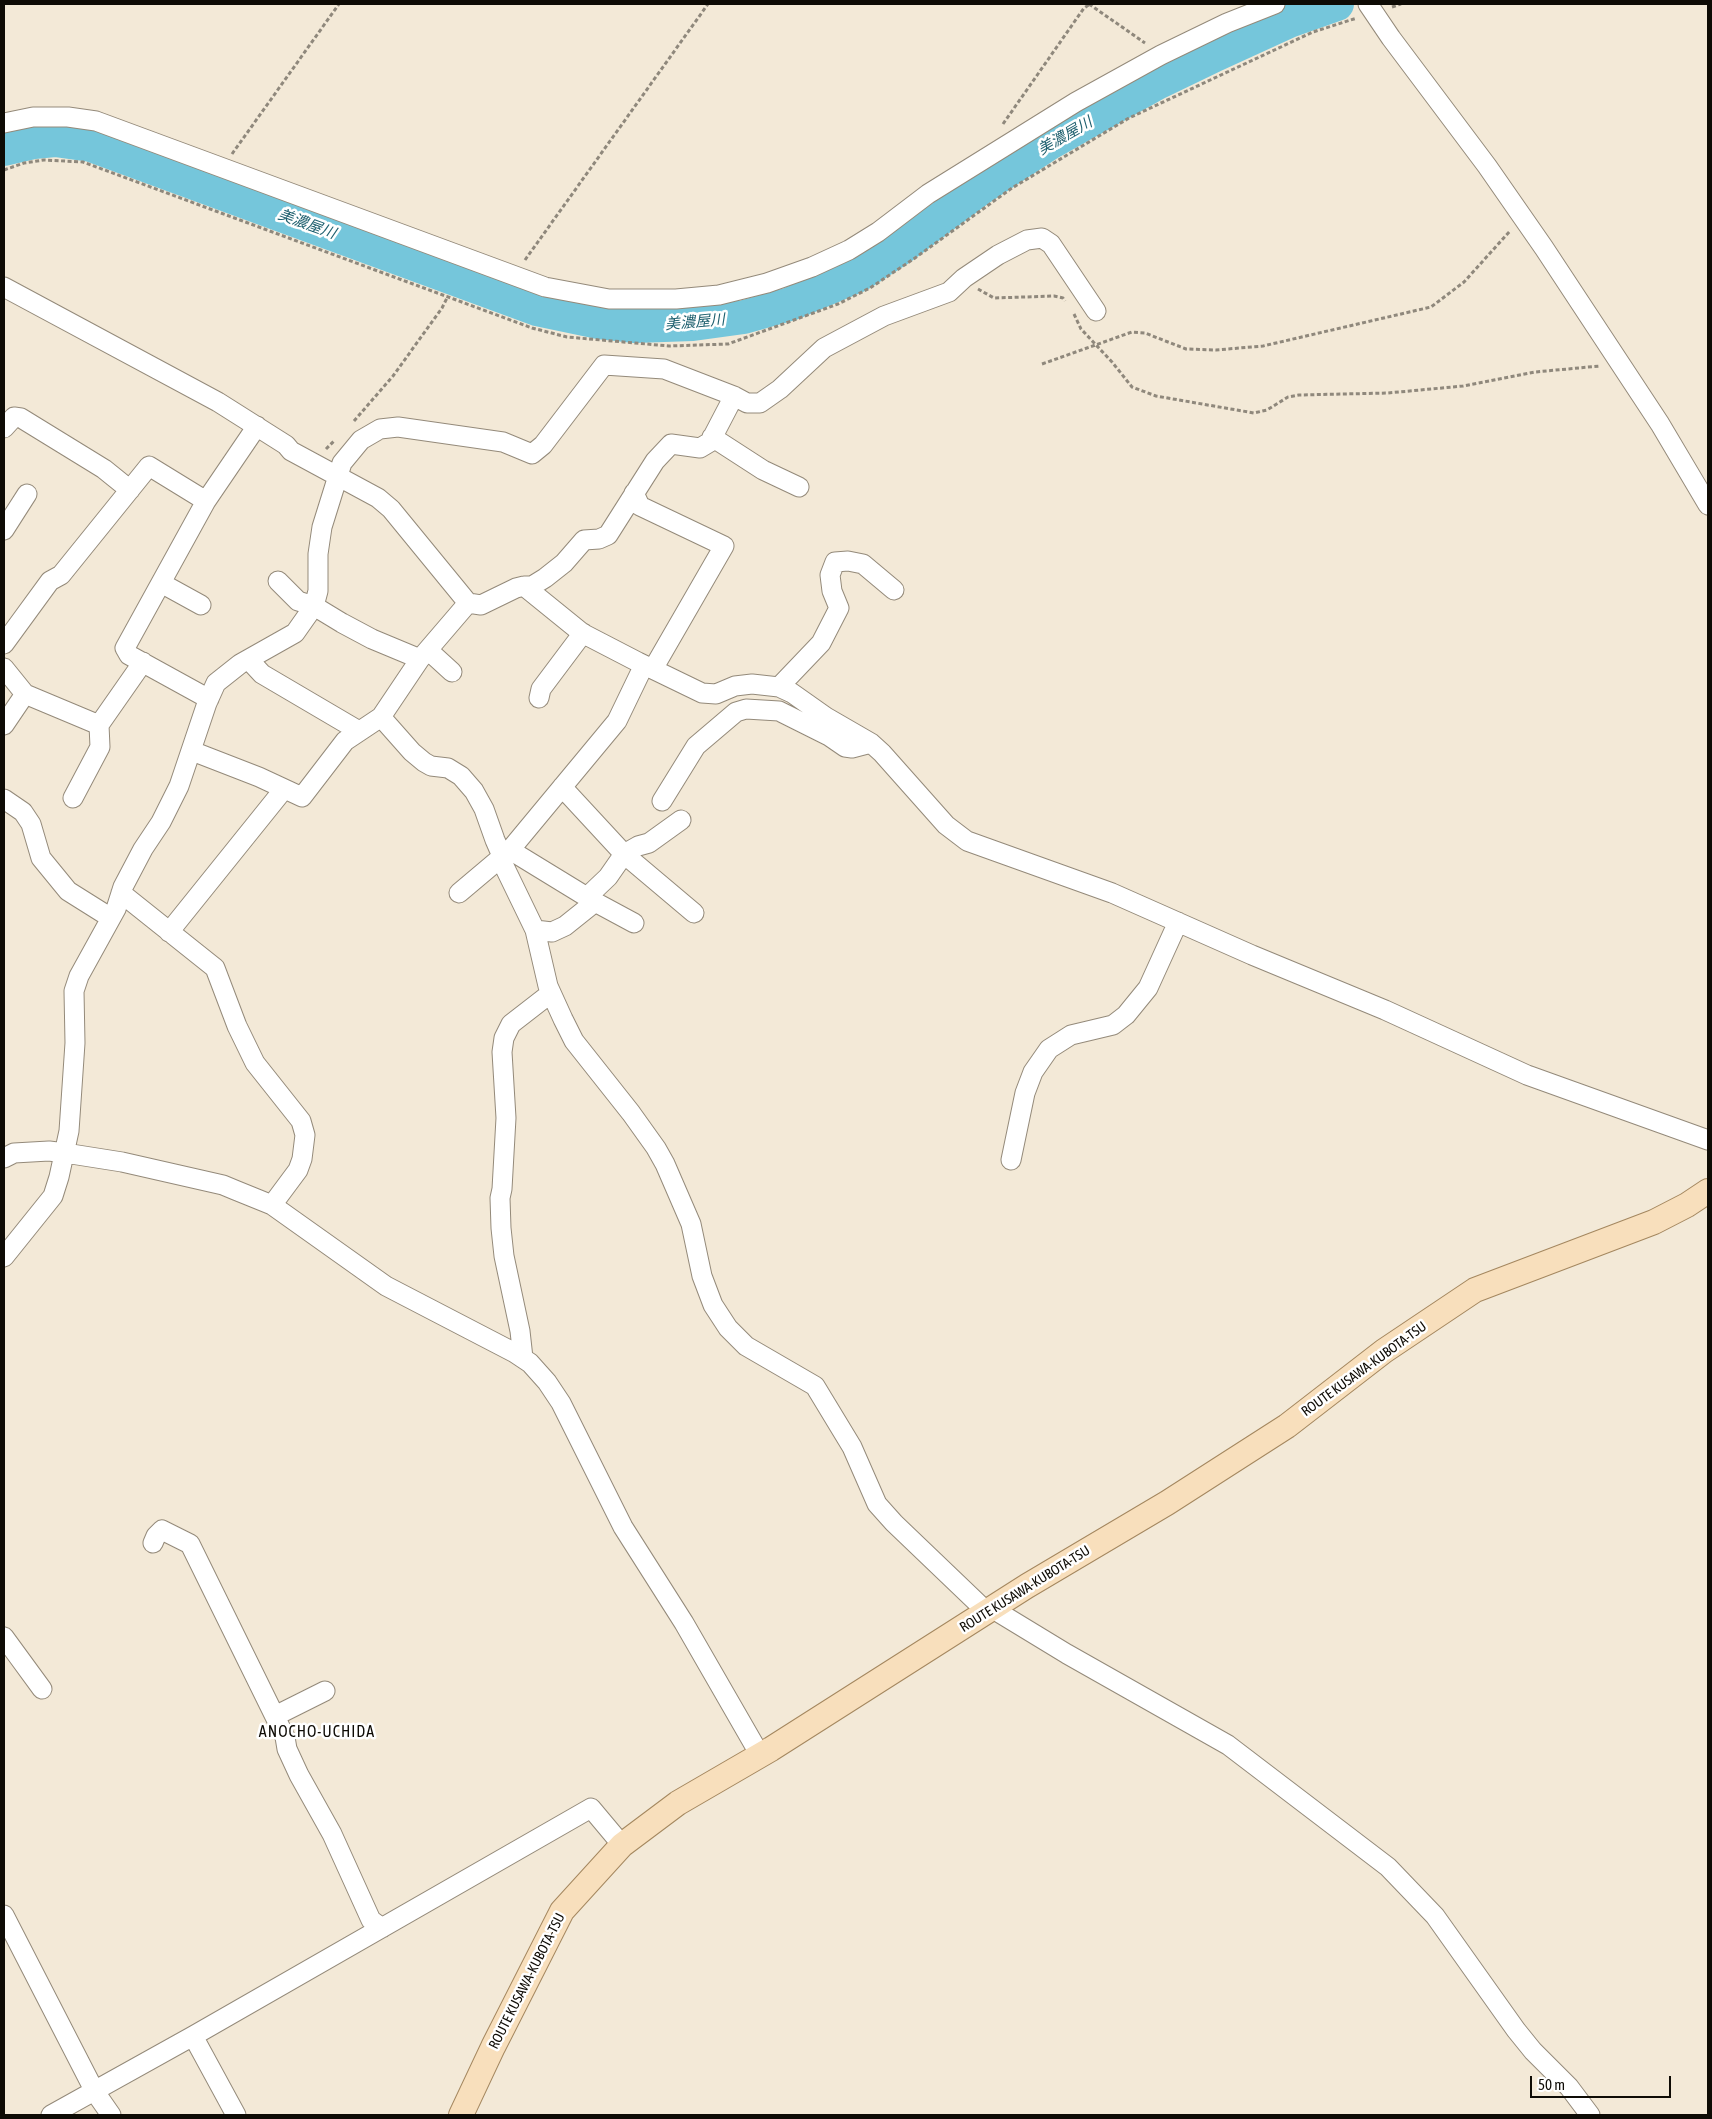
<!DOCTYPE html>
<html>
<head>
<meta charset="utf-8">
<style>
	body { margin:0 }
	#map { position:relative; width:1712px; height:2119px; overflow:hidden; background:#f3e9d7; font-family:"Asap Condensed",sans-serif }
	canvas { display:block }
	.frame { position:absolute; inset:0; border:5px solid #0e0b05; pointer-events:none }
	.scale { position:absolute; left:1530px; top:2076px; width:141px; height:22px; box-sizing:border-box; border:2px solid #0e0b05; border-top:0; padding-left:6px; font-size:15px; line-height:18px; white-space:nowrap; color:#0e0b05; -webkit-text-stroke:4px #fff; paint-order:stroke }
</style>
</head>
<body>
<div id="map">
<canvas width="1712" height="2119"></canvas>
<div class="frame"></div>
<div class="scale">50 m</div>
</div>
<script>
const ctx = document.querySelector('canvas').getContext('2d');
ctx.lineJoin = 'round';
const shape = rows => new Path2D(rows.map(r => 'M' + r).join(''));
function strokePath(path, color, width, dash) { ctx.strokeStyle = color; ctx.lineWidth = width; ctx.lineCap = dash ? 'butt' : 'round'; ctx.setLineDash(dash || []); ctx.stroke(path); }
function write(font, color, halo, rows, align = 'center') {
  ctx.font = font + ' "Asap Condensed","Noto Sans JP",sans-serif'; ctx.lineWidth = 5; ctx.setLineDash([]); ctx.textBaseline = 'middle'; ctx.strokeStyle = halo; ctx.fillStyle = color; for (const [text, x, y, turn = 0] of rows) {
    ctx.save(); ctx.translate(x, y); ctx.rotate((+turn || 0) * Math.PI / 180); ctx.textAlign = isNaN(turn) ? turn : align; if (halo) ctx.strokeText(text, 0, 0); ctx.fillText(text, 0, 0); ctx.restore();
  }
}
strokePath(shape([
	[4,149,34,142,55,140,91,145,537,309,599,322,635,326,693,324,744,317,790,304,859,275,901,248,981,188,1048,144,1157,83,1215,55,1289,21,1337,4]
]), '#75c6db', 34);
const minor = shape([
	[1368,4,1391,38,1487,166,1544,248,1660,424,1708,505],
	[4,123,33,117,68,117,96,121,545,287,609,299,676,299,719,295,767,283,812,267,849,250,878,232,928,194,1076,102,1161,55,1227,23,1275,4],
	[4,287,218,402,286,445,291,451,378,498,391,509,468,603,481,605,516,588,524,586,582,633,638,662,702,693,716,694,735,686,752,684,779,687,792,693,826,717,871,743,882,753,946,825,967,841,1112,893,1252,955,1385,1010,1527,1075,1708,1140],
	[4,428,14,417,21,418,104,469,130,490],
	[712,437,763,470,799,487],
	[634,493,640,506,724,546,653,669],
	[4,530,27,494],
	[278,581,298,601,314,606,342,623,372,639,420,659],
	[161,583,201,605],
	[524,586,532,586,545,578,564,563,584,540,599,539,608,535,655,461,671,444,700,448,710,442,734,396],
	[4,644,50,581,61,575,149,466,206,501],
	[429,651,452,672],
	[249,660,262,674,359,731],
	[4,668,25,694,99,725,143,662],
	[779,687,821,643,839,608,832,591,830,575,835,562,848,561,863,564,894,590],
	[539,698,541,689,583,633],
	[209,699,129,655,125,648,206,501,257,426],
	[381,717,412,752,424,762,431,766,448,768,461,776,474,791,484,809,495,840,502,856,504,866,535,930,548,986,563,1019,574,1041,631,1113,656,1148,665,1164,691,1224,702,1276,713,1305,728,1328,746,1346,815,1386,852,1447,877,1504,894,1523,988,1613],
	[4,725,25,694],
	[192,751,259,777,302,797,345,741,381,717,420,659,468,603],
	[562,787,624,854,694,913],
	[73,798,100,747,99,725],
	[4,799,23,812,31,824,41,858,68,891,111,918],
	[662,801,696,746,736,712,746,709,779,711,829,736,845,747,852,748,871,743],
	[510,850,595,902,634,923],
	[121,893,215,968,237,1026,255,1063,301,1121,305,1135,302,1159,298,1170,272,1205],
	[459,893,510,850,617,721,644,665],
	[587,897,608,877,624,854,638,846,649,843,681,820],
	[535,930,552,932,565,926,595,902],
	[169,932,284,789],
	[4,1158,14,1153,49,1151,65,1153,122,1162,223,1185,235,1190,272,1205,386,1286,515,1353,530,1363,547,1382,561,1403,623,1527,684,1623,760,1755],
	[1011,1160,1025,1093,1033,1072,1049,1049,1071,1035,1113,1025,1126,1015,1148,988,1178,922],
	[4,1257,53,1196,59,1177,69,1131,75,1043,74,991,79,976,116,909,123,887,143,849,161,822,179,786,207,703,216,683,240,664,295,633,314,606,318,591,318,554,322,527,342,463,361,440,380,429,398,427,503,442,532,454,543,445,604,365,664,369,734,396,747,403,760,403,780,389,824,348,884,316,949,292,964,278,998,255,1027,240,1042,238,1051,244,1096,311],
	[523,1358,520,1331,504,1256,501,1228,500,1198,502,1189,506,1118,502,1052,504,1038,511,1024,551,993],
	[153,1543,156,1536,162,1530,190,1544,285,1737,287,1749,299,1775,332,1834,371,1920,382,1928],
	[993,1609,1067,1654,1228,1745,1388,1867,1435,1916,1516,2030,1533,2051,1569,2087,1590,2115],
	[4,1637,42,1689],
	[275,1716,325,1691],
	[4,1915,95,2092,111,2115],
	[193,2036,236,2115],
	[51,2115,193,2036,591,1808,622,1845]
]);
const major = shape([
	[461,2115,493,2047,562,1911,622,1845,678,1803,771,1749,1027,1586,1167,1503,1287,1426,1384,1351,1475,1290,1654,1222,1687,1205,1708,1191]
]);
strokePath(minor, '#948a7a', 21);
strokePath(major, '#a4875f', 26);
strokePath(shape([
	[1089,4,1145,43],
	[1392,7,1401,4],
	[1003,124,1084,8,1090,4],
	[232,154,339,4],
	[4,170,24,163,44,160,83,162,532,328,567,337,669,346,728,344,838,304,870,288,915,258,1012,188,1129,118,1313,32,1357,18],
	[525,260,708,4],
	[978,289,994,298,1054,296,1063,298,1065,301],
	[1074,314,1081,329,1112,362,1132,387,1156,396,1254,413,1267,410,1288,397,1299,395,1388,393,1463,386,1535,372,1600,366],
	[1042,364,1132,332,1145,333,1186,349,1216,350,1263,346,1431,307,1464,282,1510,231],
	[354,421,393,376,442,308,448,296],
	[326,449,335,440]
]), '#8f887c', 3, [4, 2.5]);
strokePath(minor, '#fff', 19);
strokePath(major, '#f8dfbc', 24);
write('14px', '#0e0b05', '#fff', [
	["ROUTE KUSAWA-KUBOTA-TSU",1364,1369,-36],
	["ROUTE KUSAWA-KUBOTA-TSU",1025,1589,-32],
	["ROUTE KUSAWA-KUBOTA-TSU",527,1981,-63]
]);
write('italic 15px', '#1f606f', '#fff', [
	["美濃屋川",1065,136,-30],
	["美濃屋川",307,224,20],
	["美濃屋川",695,322,-5]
]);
ctx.letterSpacing = '1px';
write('16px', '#0e0b05', '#fff', [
	["ANOCHO-UCHIDA",317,1732]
]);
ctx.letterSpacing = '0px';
</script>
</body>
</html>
